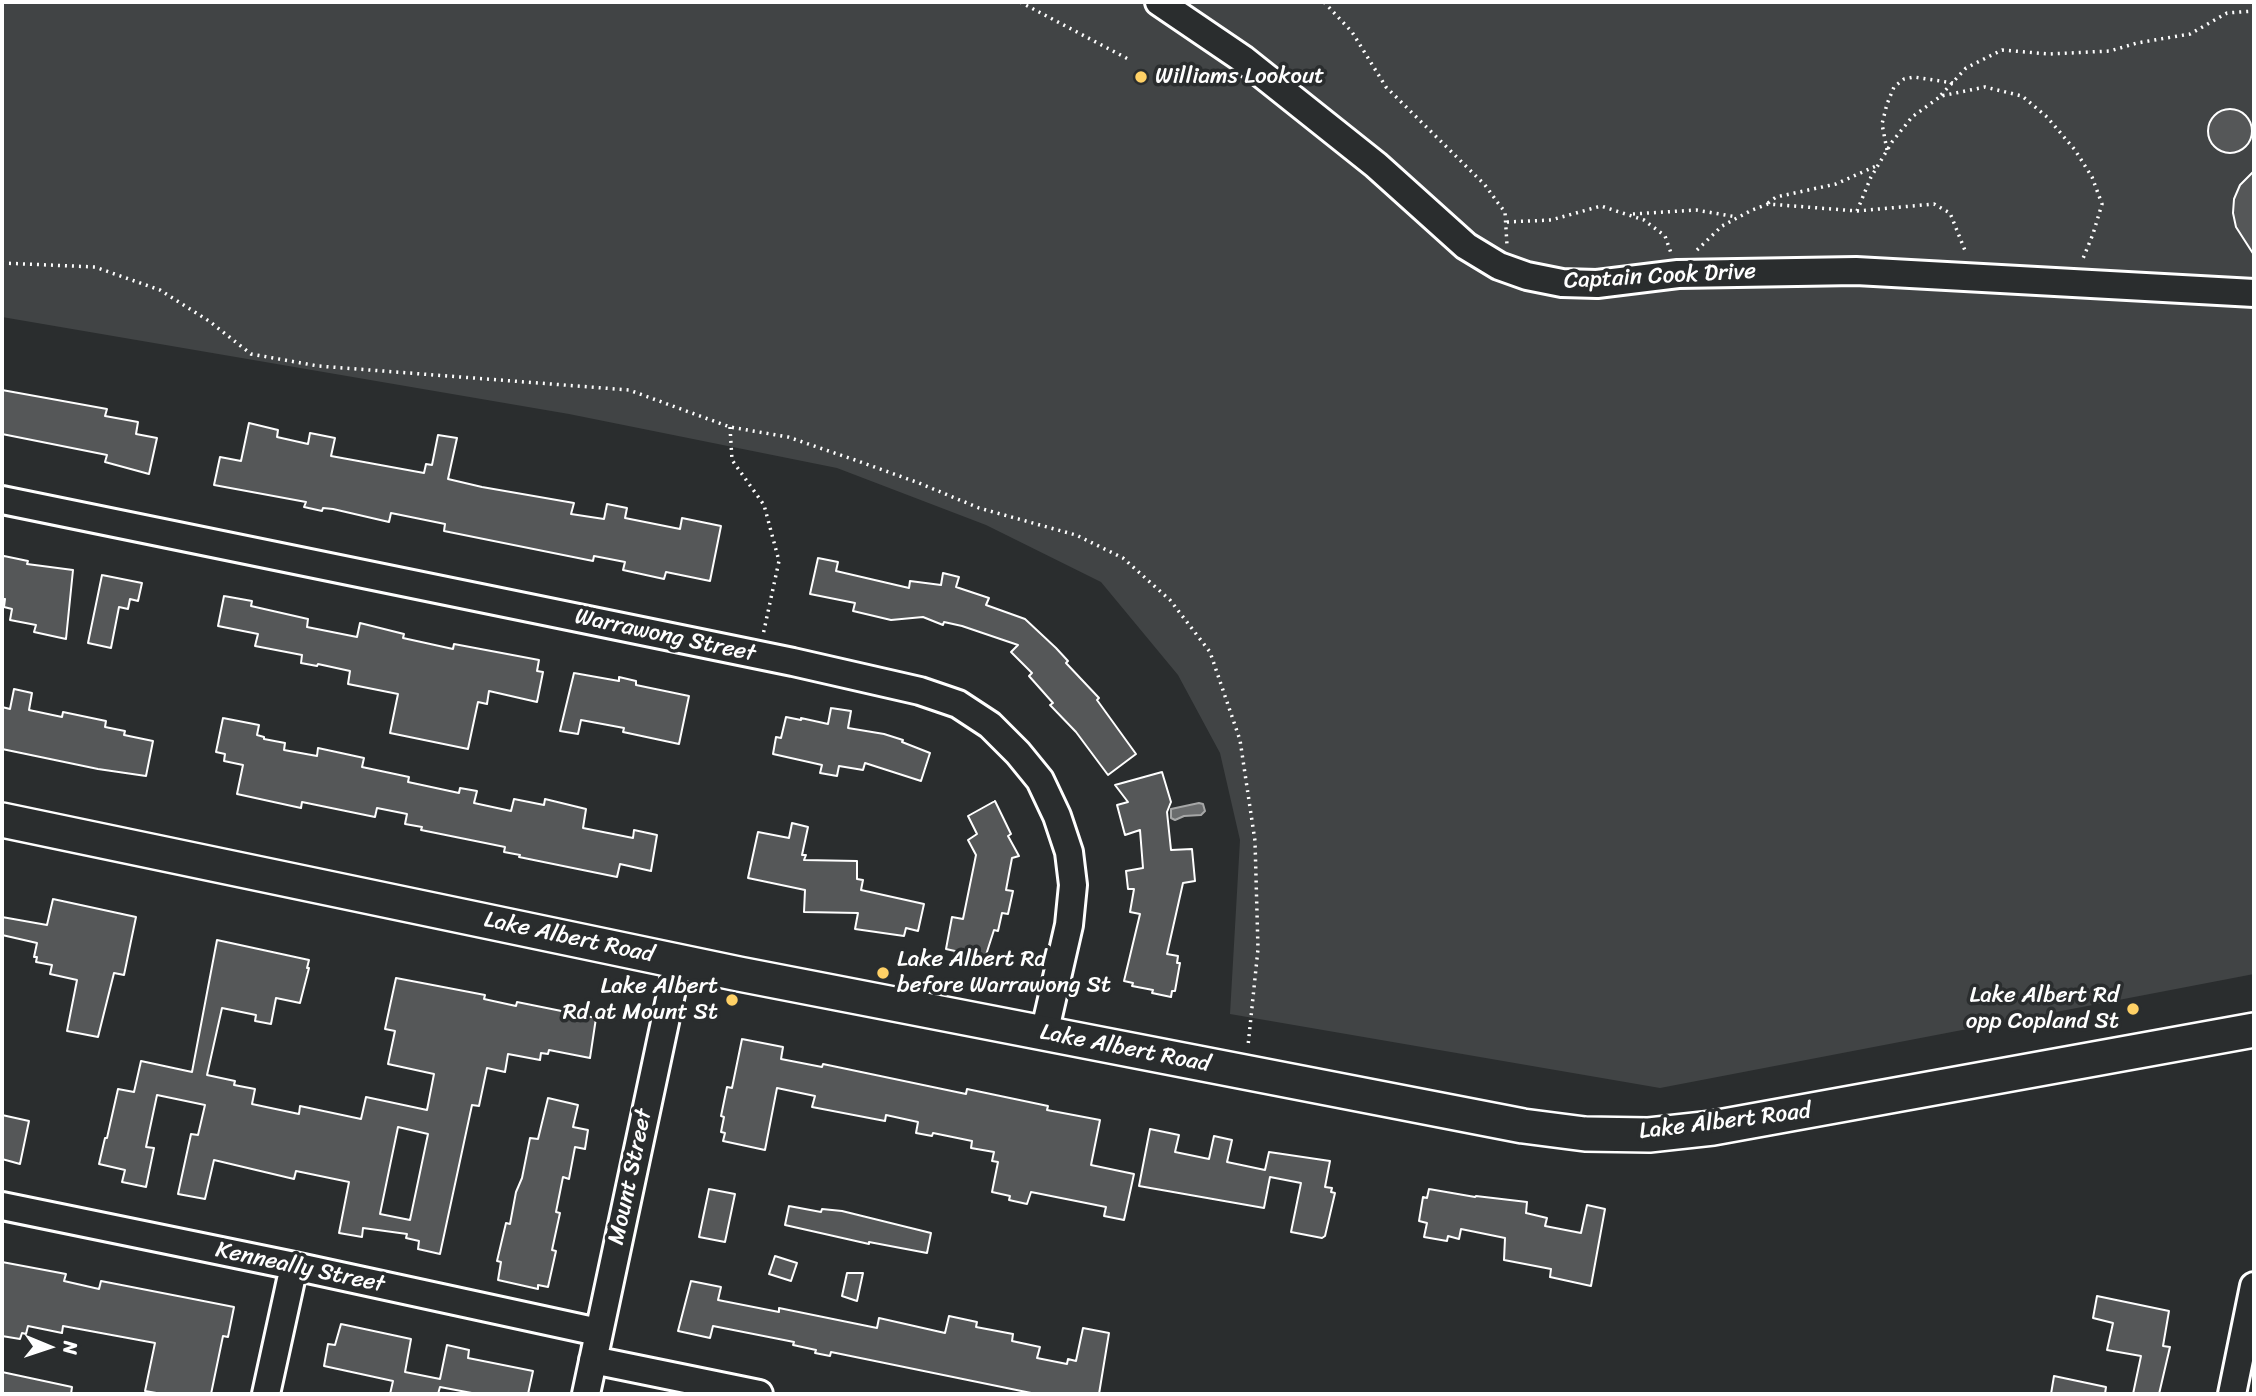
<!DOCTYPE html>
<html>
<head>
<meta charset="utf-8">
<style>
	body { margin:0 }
	#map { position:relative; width:2256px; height:1396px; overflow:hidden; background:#2a2d2e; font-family:Sriracha,sans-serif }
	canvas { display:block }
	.frame { position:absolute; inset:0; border:4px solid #fff; pointer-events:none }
	.north { position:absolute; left:14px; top:1312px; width:70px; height:70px; -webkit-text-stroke:5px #2a2d2e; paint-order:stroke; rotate:92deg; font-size:19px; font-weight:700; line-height:28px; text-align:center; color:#fff }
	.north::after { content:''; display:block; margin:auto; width:24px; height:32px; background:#fff; clip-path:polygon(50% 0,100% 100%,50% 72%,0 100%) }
</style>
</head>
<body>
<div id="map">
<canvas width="2256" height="1396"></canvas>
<div class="frame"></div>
<div class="north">N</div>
</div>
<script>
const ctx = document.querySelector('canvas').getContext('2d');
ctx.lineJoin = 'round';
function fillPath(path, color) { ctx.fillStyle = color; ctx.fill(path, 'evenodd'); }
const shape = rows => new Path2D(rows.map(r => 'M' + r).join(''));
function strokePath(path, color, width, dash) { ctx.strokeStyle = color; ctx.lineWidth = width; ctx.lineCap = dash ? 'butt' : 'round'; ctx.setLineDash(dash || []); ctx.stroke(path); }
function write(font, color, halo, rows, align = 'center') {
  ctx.font = font + ' Sriracha,sans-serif'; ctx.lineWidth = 7; ctx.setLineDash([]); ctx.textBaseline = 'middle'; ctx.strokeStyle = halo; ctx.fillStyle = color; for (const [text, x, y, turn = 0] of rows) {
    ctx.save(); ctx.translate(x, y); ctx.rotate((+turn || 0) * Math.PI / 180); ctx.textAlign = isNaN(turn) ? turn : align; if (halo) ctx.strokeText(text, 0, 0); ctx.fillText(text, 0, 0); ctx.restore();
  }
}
fillPath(shape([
	[2,2,2254,2,2254,974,1660,1088,1230,1014,1240,840,1220,753,1178,675,1101,582,986,525,837,468,569,414,2,317]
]), '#414445');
const water = shape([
	[1199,803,1203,804,1205,811,1201,815,1184,816,1175,820,1171,818,1171,809,1199,803]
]);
fillPath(water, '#6a6c6d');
strokePath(water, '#a6a7a7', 2);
const building = shape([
	'2208 131a22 22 0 1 1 44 0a22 22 0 1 1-44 0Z',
	[2254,171,2254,255,2236,227,2233,213,2234,199,2240,185,2254,171],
	[2,390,107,409,105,416,138,422,136,434,157,438,149,474,105,462,107,455,2,434,2,390],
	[249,423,278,430,277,437,308,444,310,433,335,438,331,456,424,473,426,464,432,465,438,435,457,438,448,479,482,487,574,503,571,514,604,519,607,504,627,508,625,518,680,529,682,518,721,526,710,581,666,572,664,579,623,570,625,562,594,556,593,561,444,531,445,524,391,513,389,522,333,509,323,508,322,511,304,507,306,502,214,485,220,457,241,461,249,423],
	[4,556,28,561,27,564,73,570,66,639,34,632,36,625,10,620,12,609,4,607,5,599,2,599,2,558,4,556],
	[818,558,838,562,836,571,909,588,910,581,941,585,943,573,959,577,956,587,989,598,986,605,1025,619,1056,648,1068,661,1066,663,1099,698,1097,700,1136,754,1108,775,1076,732,1050,705,1053,703,1029,676,1032,673,1011,652,1018,645,962,626,944,622,943,625,923,617,891,620,853,611,855,603,810,594,818,558],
	[102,575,142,583,138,601,130,599,128,609,119,607,111,648,88,643,102,575],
	[224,596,252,601,251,606,308,619,307,627,357,637,360,623,404,634,403,638,453,649,454,644,539,660,537,671,543,672,537,702,489,691,487,704,478,702,468,749,390,733,398,694,348,684,350,671,318,664,317,666,301,663,302,655,255,646,258,634,218,626,224,596],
	[574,673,619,681,619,677,636,681,636,685,689,696,679,744,623,732,624,728,581,720,578,734,560,731,574,673],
	[14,689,32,693,29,710,62,717,63,712,106,721,105,727,125,731,124,735,153,741,146,776,98,769,2,749,2,707,10,709,14,689],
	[831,708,851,711,848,728,884,734,903,740,902,742,930,753,921,781,865,763,863,770,839,766,837,776,820,773,822,765,773,754,776,737,781,738,786,717,801,720,801,718,828,724,831,708],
	[223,718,259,725,257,735,264,737,264,739,285,743,284,750,317,756,318,748,364,758,362,767,409,777,408,782,459,793,460,788,477,791,474,803,511,811,514,799,544,805,545,799,586,809,583,828,633,838,634,830,657,835,651,871,620,864,617,877,519,857,520,855,504,852,505,847,421,830,422,827,405,824,407,814,377,808,375,817,302,802,301,808,237,794,243,765,224,761,225,754,216,752,223,718],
	[1162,772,1171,802,1167,812,1171,850,1192,849,1195,881,1183,883,1167,954,1178,956,1177,963,1180,963,1175,991,1172,991,1171,997,1152,993,1153,990,1132,986,1133,983,1124,981,1140,914,1130,912,1134,889,1128,889,1126,871,1143,868,1140,830,1125,835,1117,805,1128,802,1115,785,1162,772],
	[995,801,1011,834,1008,836,1019,856,1012,858,1006,890,1013,891,1008,914,1002,913,998,931,994,930,985,958,977,957,976,963,954,959,955,951,946,949,952,917,963,919,976,855,968,840,977,834,968,816,995,801],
	[792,823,808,827,802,855,806,855,804,860,857,861,857,879,863,880,861,890,924,904,918,931,906,928,904,936,855,929,858,913,804,912,805,890,748,878,758,832,789,838,792,823],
	[53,899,136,917,124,975,114,973,98,1037,67,1031,77,980,50,974,52,965,36,962,37,957,34,957,37,943,2,935,2,917,47,925,53,899],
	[217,940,309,960,307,968,309,968,300,1003,276,998,271,1024,255,1021,256,1015,222,1008,207,1075,235,1081,234,1085,255,1089,252,1104,299,1114,300,1106,361,1119,366,1097,427,1110,434,1074,388,1064,395,1031,385,1029,396,978,485,995,484,999,516,1006,517,1002,596,1018,590,1058,549,1050,548,1054,541,1053,540,1060,508,1054,505,1072,487,1068,479,1106,472,1105,440,1254,418,1249,419,1241,406,1238,407,1234,363,1228,362,1237,339,1233,349,1182,296,1171,294,1179,214,1160,205,1199,178,1194,191,1134,198,1135,205,1105,157,1095,146,1147,154,1148,146,1187,122,1182,125,1170,99,1164,105,1138,107,1138,118,1089,134,1092,141,1061,192,1072,217,940],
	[398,1127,428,1134,410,1220,380,1214,398,1127],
	[742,1039,783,1047,781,1059,822,1067,823,1064,966,1094,967,1089,1048,1106,1047,1110,1100,1120,1091,1165,1134,1174,1124,1220,1104,1216,1106,1207,1031,1192,1027,1204,1009,1200,1010,1196,992,1192,998,1162,992,1161,994,1152,971,1148,972,1141,933,1133,932,1136,916,1133,918,1122,886,1115,885,1121,812,1107,815,1096,777,1088,765,1150,723,1141,725,1133,721,1132,724,1117,721,1116,727,1087,732,1088,742,1039],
	[548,1098,578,1105,573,1127,588,1130,585,1149,575,1147,569,1179,563,1177,556,1212,560,1213,552,1250,556,1251,548,1287,538,1285,538,1289,498,1280,501,1262,497,1261,506,1223,510,1224,516,1192,522,1178,530,1138,538,1139,548,1098],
	[2,1115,29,1121,20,1164,2,1159,2,1115],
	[1150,1129,1179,1135,1175,1152,1209,1159,1214,1136,1232,1140,1227,1162,1265,1170,1269,1152,1330,1161,1325,1187,1332,1188,1331,1192,1335,1193,1325,1236,1322,1238,1291,1232,1301,1183,1270,1177,1264,1208,1139,1186,1150,1129],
	[709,1189,735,1194,725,1242,699,1237,709,1189],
	[1429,1189,1475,1197,1476,1196,1527,1202,1526,1213,1547,1218,1545,1226,1581,1233,1587,1205,1605,1209,1591,1286,1550,1277,1551,1269,1504,1260,1505,1238,1461,1229,1459,1239,1448,1236,1447,1241,1424,1237,1427,1223,1419,1221,1423,1197,1427,1198,1429,1189],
	[789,1206,821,1212,822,1209,842,1211,931,1233,927,1253,869,1242,869,1244,785,1225,789,1206],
	[775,1256,797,1263,791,1281,769,1274,775,1256],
	[2,1262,66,1274,64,1281,99,1289,101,1281,234,1307,228,1337,223,1336,211,1394,162,1394,145,1391,155,1343,63,1326,62,1333,28,1326,26,1334,22,1333,20,1339,2,1336,2,1262],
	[847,1273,863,1273,857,1301,842,1296,847,1273],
	[691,1281,721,1287,718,1300,779,1312,779,1308,877,1328,879,1318,945,1333,949,1316,977,1322,976,1327,1013,1334,1012,1341,1040,1347,1037,1358,1067,1364,1068,1359,1076,1361,1083,1328,1109,1333,1099,1394,1036,1394,831,1352,830,1356,815,1353,816,1350,793,1345,794,1342,713,1326,710,1338,678,1331,691,1281],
	[2097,1296,2169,1311,2163,1346,2170,1347,2159,1394,2133,1394,2141,1356,2107,1350,2113,1323,2093,1318,2097,1296],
	[341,1324,411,1339,405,1372,440,1379,447,1345,469,1350,468,1358,533,1371,528,1394,477,1394,440,1387,438,1394,390,1394,393,1381,324,1366,328,1344,335,1345,341,1324],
	[2,1372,72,1387,71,1394,2,1394,2,1372],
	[2054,1376,2106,1387,2105,1394,2051,1394,2054,1376]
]);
fillPath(building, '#555758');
strokePath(building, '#fff', 2);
const minor = shape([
	[1159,2,1243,59,1376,165,1466,246,1499,266,1527,276,1562,283,1597,284,1678,274,1856,271,2254,293],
	[2,500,793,662,920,691,958,704,990,725,1018,753,1040,780,1057,816,1069,852,1073,885,1069,925,1044,1034],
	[2,1206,294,1266,598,1332],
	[593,1360,759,1394],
	[266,1394,294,1266],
	[586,1394,678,961],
	[2232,1394,2254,1286]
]);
const major = shape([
	[2,820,739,974,1523,1126,1585,1134,1649,1135,1713,1128,2254,1030]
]);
strokePath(minor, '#fff', 32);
strokePath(major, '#fff', 38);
strokePath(shape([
	[1020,2,1130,60],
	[1324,2,1352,32,1386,87,1485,185,1498,203,1505,212,1507,245],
	[1941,95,1966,68,2002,50,2049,54,2110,51,2137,43,2190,34,2227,13,2254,11],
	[1887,150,1882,124,1887,104,1894,87,1904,79,1914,77,1953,83],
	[1768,203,1776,197,1836,184,1876,166],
	[1857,211,1871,177,1892,142,1912,117,1941,96,1985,87,2022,96,2047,117,2075,150,2092,177,2102,204,2093,234,2082,261],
	[1633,214,1696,210,1737,217],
	[1507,222,1551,220,1601,206,1644,220,1665,236,1671,253],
	[1697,250,1722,226,1752,210,1768,204,1857,211,1934,204,1950,213,1966,253],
	[2,263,95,267,160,290,209,321,251,354,318,366,629,390,730,427,788,437,855,460,919,483,979,508,1076,535,1123,558,1170,600,1210,652,1240,740,1255,841,1258,949,1248,1046],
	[730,427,732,460,764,505,779,561,763,635]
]), '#fff', 3.5, [2, 5]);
strokePath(minor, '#2a2d2e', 26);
strokePath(major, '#2a2d2e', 33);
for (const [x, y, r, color] of [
	[1141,77,7,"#ffd166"],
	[883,973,7,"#ffd166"],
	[732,1000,7,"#ffd166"],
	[2133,1009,7,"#ffd166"]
]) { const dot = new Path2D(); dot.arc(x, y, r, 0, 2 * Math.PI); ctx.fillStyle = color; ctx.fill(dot); strokePath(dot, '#2a2d2e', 2.5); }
write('23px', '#fff', '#2a2d2e', [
	["Williams Lookout",1155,77],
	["Lake Albert Rd",897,960],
	["before Warrawong St",897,986],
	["Lake Albert",718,987,"right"],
	["Rd at Mount St",718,1013,"right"],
	["Lake Albert Rd",2119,996,"right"],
	["opp Copland St",2119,1022,"right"]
], 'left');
write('23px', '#fff', '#2a2d2e', [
	["Captain Cook Drive",1660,277,-3],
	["Warrawong Street",665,636,12],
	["Lake Albert Road",569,938,12],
	["Lake Albert Road",1125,1049,11],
	["Lake Albert Road",1725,1122,-7],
	["Mount Street",631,1177,-78],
	["Kenneally Street",300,1268,12]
]);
</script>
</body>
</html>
